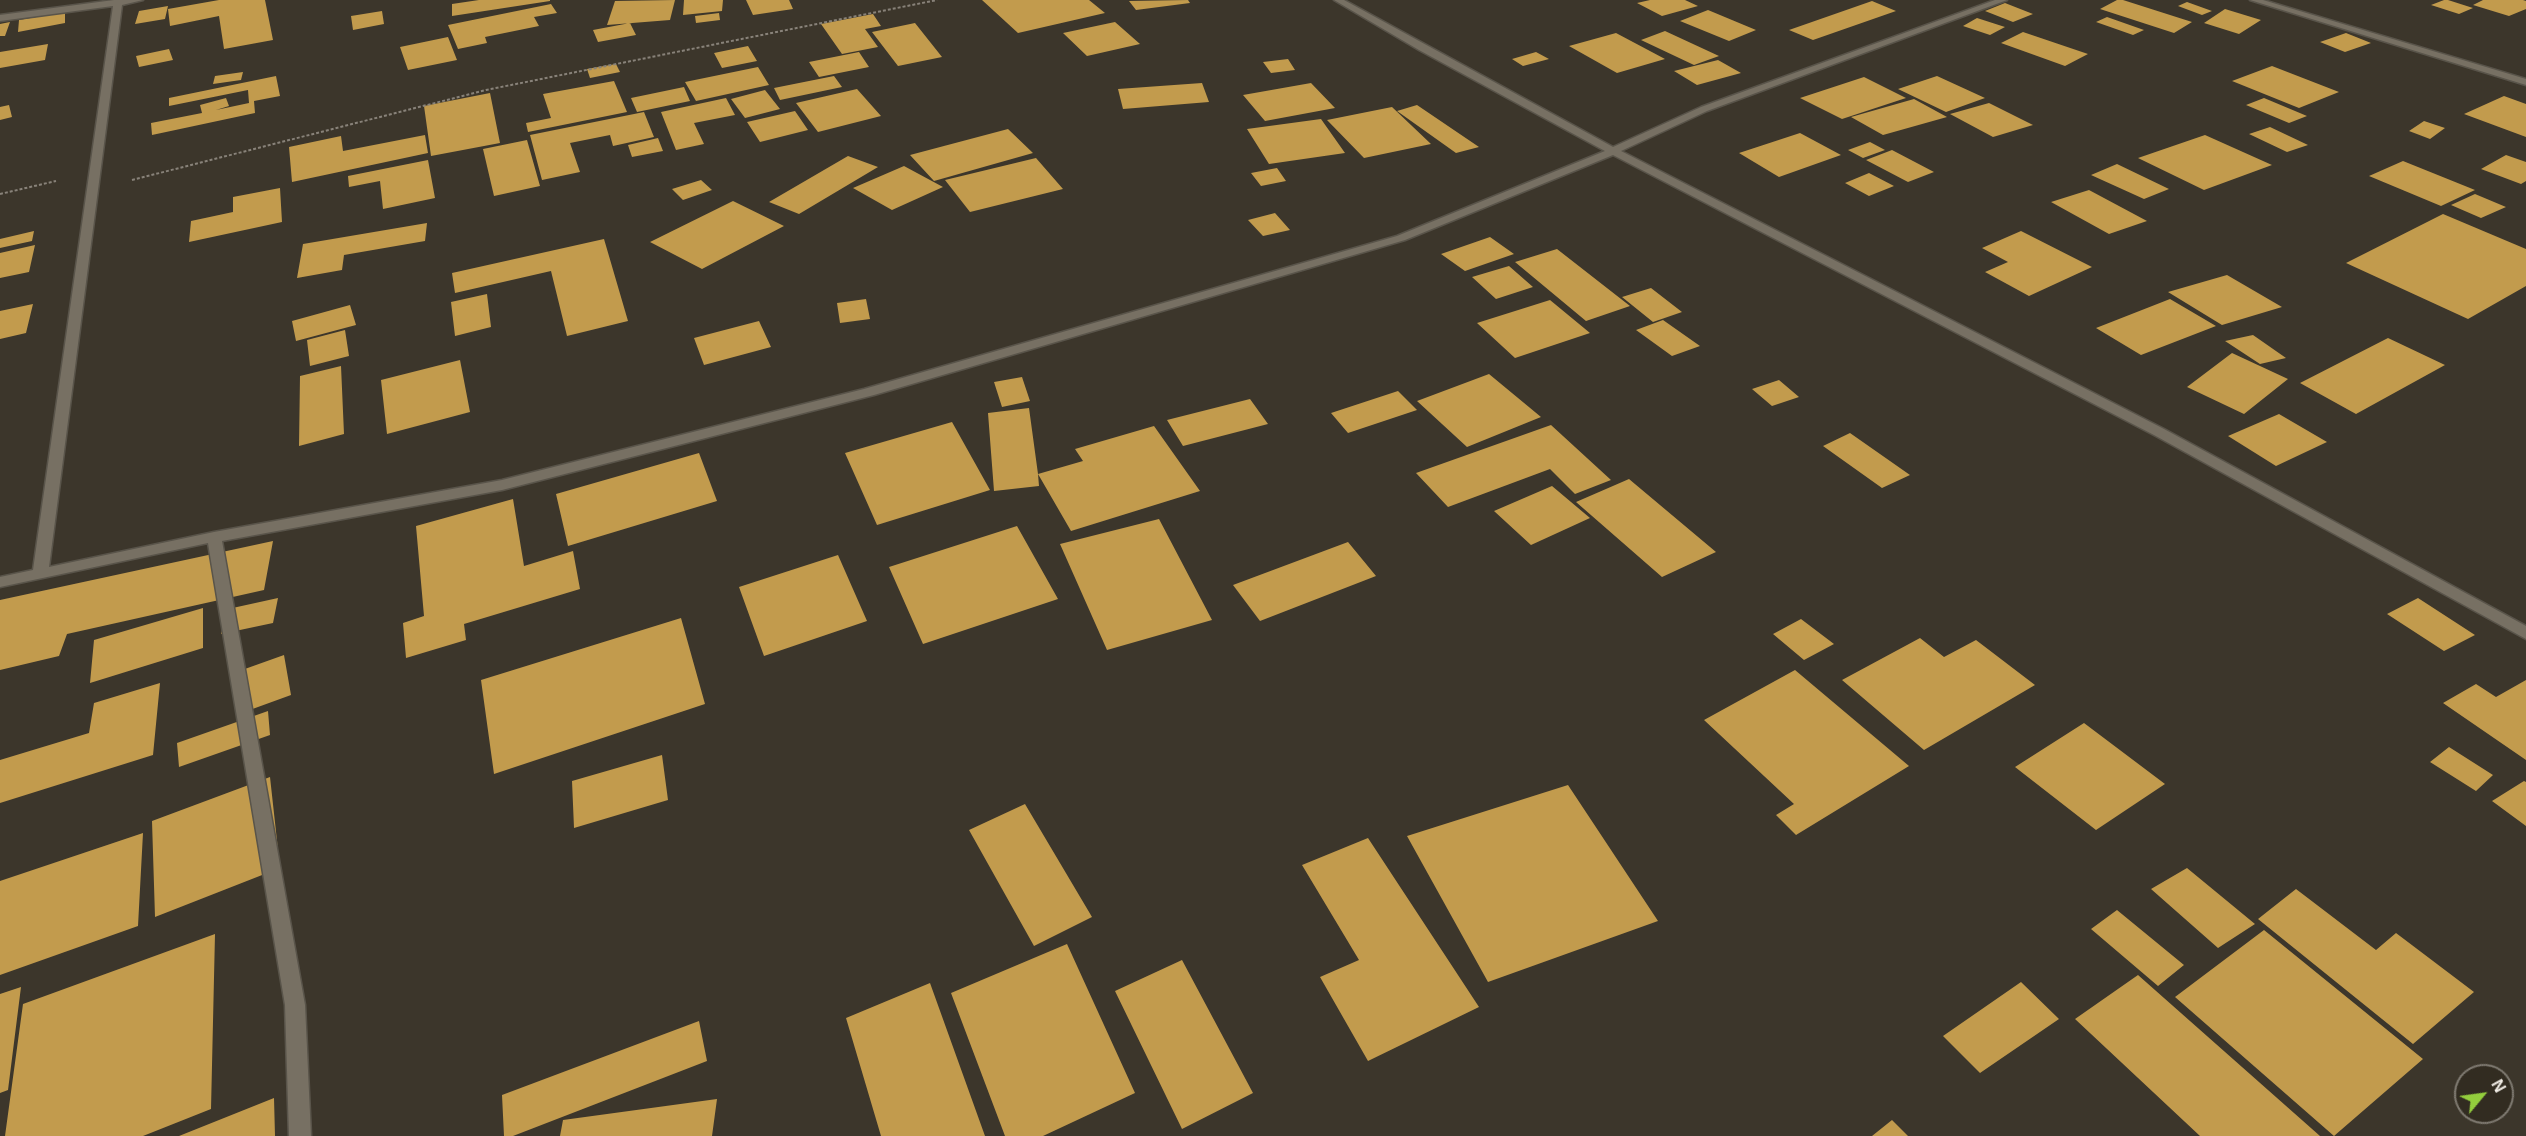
<!DOCTYPE html>
<html>
<head>
<meta charset="utf-8">
<style>
	body { margin:0 }
	#map { position:relative; width:2526px; height:1136px; overflow:hidden; background:#3c362b; font-family:Helvetica,sans-serif }
	canvas { display:block }
	.north { position:absolute; left:2454px; top:1064px; width:60px; height:60px; box-sizing:border-box; background:#322c21; border:2px solid #7f7a71; border-radius:50%; rotate:61deg; font-size:16px; font-weight:700; line-height:24px; text-align:center; color:#f3efe8 }
	.north::after { content:''; display:block; margin:auto; width:21px; height:27px; background:#93cd3d; clip-path:polygon(50% 0,100% 100%,50% 72%,0 100%) }
</style>
</head>
<body>
<div id="map">
<canvas width="2526" height="1136"></canvas>
<div class="north">N</div>
</div>
<script>
const ctx = document.querySelector('canvas').getContext('2d');
ctx.lineJoin = 'round';
function fillPath(path, color) { ctx.fillStyle = color; ctx.fill(path, 'evenodd'); }
const shape = rows => new Path2D(rows.map(r => 'M' + r).join(''));
function strokePath(path, color, width, dash) { ctx.strokeStyle = color; ctx.lineWidth = width; ctx.lineCap = dash ? 'butt' : 'round'; ctx.setLineDash(dash || []); ctx.stroke(path); }
fillPath(shape([
	[219,0,265,0,273,40,224,49,219,16,170,26,168,9],
	[479,0,550,0,550,1,452,16,452,4],
	[675,0,670,20,607,25,615,1],
	[684,0,723,0,722,11,683,15],
	[746,0,789,0,793,9,753,15],
	[982,0,1089,0,1105,13,1018,33],
	[1188,0,1190,3,1136,10,1129,1],
	[1650,0,1685,0,1698,6,1662,16,1637,3],
	[2117,0,2123,0,2192,22,2174,33,2100,9],
	[2444,0,2448,0,2473,8,2459,14,2431,5],
	[2483,0,2523,0,2526,1,2526,9,2509,16,2473,5],
	[1872,1,1896,11,1813,40,1789,30],
	[2187,2,2212,11,2202,15,2178,6],
	[2005,3,2033,14,2013,22,1985,11],
	[551,4,557,13,534,17,539,26,485,37,487,43,458,49,448,25],
	[168,6,165,19,135,24,139,11],
	[2225,9,2261,20,2239,34,2204,23],
	[1708,10,1756,30,1729,41,1680,21],
	[382,11,384,24,353,30,351,16],
	[65,12,65,23,18,32,19,20],
	[719,13,720,20,696,23,695,16],
	[873,14,881,26,865,29,878,47,842,54,821,24],
	[2107,17,2144,30,2133,35,2096,22],
	[1977,18,2005,27,1990,35,1963,26],
	[10,22,5,36,0,36,0,24],
	[1115,22,1140,44,1087,56,1063,33],
	[630,23,636,35,598,42,593,30],
	[915,23,942,57,898,66,872,32],
	[1665,31,1719,56,1694,65,1641,40],
	[2023,32,2088,54,2065,66,2001,43],
	[1616,33,1665,59,1617,73,1569,46],
	[2346,33,2371,43,2345,52,2320,42],
	[448,37,457,60,408,70,400,47],
	[48,44,45,60,0,68,0,52],
	[748,46,757,61,722,68,714,53],
	[169,49,173,60,139,67,136,56],
	[859,52,869,67,819,77,809,62],
	[1536,52,1549,59,1523,66,1512,59],
	[1288,59,1295,70,1271,73,1263,62],
	[1718,60,1741,73,1697,85,1674,71],
	[616,64,620,72,590,78,587,69],
	[2272,66,2339,92,2299,108,2232,81],
	[758,67,769,85,696,101,685,82],
	[243,72,241,80,213,84,215,76],
	[276,76,280,96,254,101,255,113,152,135,151,123,202,113,200,105,226,98,229,106,216,110,249,103,248,90,169,106,169,98],
	[834,76,842,87,780,100,774,88],
	[1937,76,1985,98,1946,112,1898,89],
	[1864,77,1906,98,1842,119,1800,98],
	[614,81,627,112,528,132,526,123,551,118,543,94],
	[1202,83,1209,102,1123,109,1118,89],
	[1311,83,1335,108,1265,121,1243,95],
	[684,87,690,101,637,112,631,98],
	[857,89,881,116,818,132,796,103],
	[765,90,780,109,745,118,731,99],
	[490,93,500,143,431,156,424,106],
	[2504,96,2526,104,2526,137,2464,114],
	[726,98,735,115,694,123,704,144,676,150,661,112],
	[2264,98,2307,116,2289,123,2246,105],
	[1914,99,1947,117,1883,135,1851,117],
	[1989,103,2033,125,1993,137,1950,114],
	[9,105,12,117,0,120,0,107],
	[1417,105,1479,147,1456,153,1397,111],
	[1392,107,1431,144,1364,158,1327,120],
	[795,111,808,130,760,142,747,122],
	[644,112,654,137,613,146,610,135,570,143,580,172,542,180,530,135],
	[1321,119,1345,153,1269,164,1247,129],
	[2424,121,2445,128,2430,139,2409,131],
	[2270,127,2308,145,2287,152,2249,134],
	[1008,129,1033,153,934,181,910,155],
	[1800,133,1841,155,1779,177,1739,153],
	[425,135,428,153,292,182,289,147,341,136,343,151],
	[2205,135,2272,165,2204,190,2138,158],
	[658,138,663,151,632,157,628,145],
	[527,140,540,186,494,196,483,149],
	[1870,142,1885,150,1863,158,1848,150],
	[1892,150,1934,172,1908,182,1866,160],
	[2506,155,2526,162,2526,181,2521,184,2481,169],
	[848,156,878,167,799,214,769,202],
	[1036,158,1063,189,970,212,945,180],
	[428,160,435,198,383,209,380,181,349,187,348,176],
	[2403,161,2475,190,2441,206,2369,176],
	[2117,164,2169,189,2144,199,2091,175],
	[904,166,943,187,892,210,853,188],
	[1277,168,1286,181,1261,186,1251,173],
	[1869,173,1894,186,1869,196,1845,183],
	[701,180,712,190,683,200,672,189],
	[280,188,282,222,189,242,191,221,233,212,233,197],
	[2089,190,2147,221,2109,234,2051,202],
	[2475,194,2506,207,2481,218,2451,205],
	[733,201,784,226,702,269,650,242],
	[1275,213,1290,230,1263,236,1248,220],
	[2443,214,2526,249,2526,286,2468,319,2346,263],
	[427,223,425,241,344,255,342,270,297,278,303,244],
	[34,231,32,241,0,248,0,239],
	[2021,231,2092,267,2029,296,1985,272,2008,262,1982,248],
	[1490,237,1514,254,1465,271,1441,254],
	[604,239,628,321,567,336,551,271,455,293,452,273],
	[35,245,29,272,0,278,0,253],
	[1557,249,1630,306,1586,321,1515,262],
	[1509,266,1533,287,1496,299,1472,277],
	[2227,275,2282,307,2222,325,2168,292],
	[1651,288,1682,312,1653,322,1622,297],
	[487,294,491,327,455,336,451,302],
	[866,299,870,319,840,323,837,303],
	[2170,299,2216,326,2141,355,2096,328],
	[1550,300,1590,333,1515,358,1477,323],
	[33,304,26,333,0,339,0,311],
	[350,305,356,325,296,341,292,321],
	[1663,320,1700,346,1672,356,1636,330],
	[759,321,771,347,704,365,694,338],
	[345,330,349,356,310,366,307,340],
	[2253,335,2286,358,2260,364,2225,341],
	[2388,338,2445,365,2356,414,2300,383],
	[2232,353,2288,379,2244,414,2187,387],
	[460,360,470,412,387,434,381,380],
	[341,366,344,434,299,446,300,376],
	[1489,374,1541,417,1467,447,1417,401],
	[1022,377,1030,401,1002,407,994,382],
	[1779,380,1799,397,1772,406,1752,389],
	[1398,391,1417,410,1348,433,1331,413],
	[1250,399,1268,424,1183,446,1167,420],
	[1029,408,1038,474,1083,461,1075,449,1154,426,1200,491,1071,531,1038,474,1039,486,994,491,988,413],
	[2279,414,2327,442,2276,466,2228,436],
	[952,422,990,490,877,525,845,453],
	[1551,425,1611,480,1575,494,1550,469,1448,507,1416,473],
	[1850,433,1910,475,1882,488,1823,446],
	[699,453,717,501,568,546,556,494],
	[1629,479,1716,552,1662,577,1576,502],
	[1552,486,1590,518,1531,545,1494,511],
	[513,499,524,566,573,551,580,589,464,624,466,640,406,658,403,623,424,616,416,526],
	[1159,519,1212,620,1107,650,1060,544],
	[1017,526,1058,599,923,644,889,567],
	[273,541,264,590,67,634,59,656,0,670,0,600],
	[1348,542,1376,576,1260,621,1233,585],
	[838,555,867,621,764,656,739,587],
	[278,598,273,623,221,634,228,609],
	[2418,598,2475,635,2444,651,2387,614],
	[203,608,203,648,90,683,94,640],
	[681,618,705,704,494,774,481,680],
	[1801,619,1834,644,1804,660,1773,634],
	[1920,638,1944,657,1976,640,2035,685,1924,750,1842,680],
	[284,655,291,695,247,711,242,670],
	[1795,670,1909,766,1796,835,1776,815,1794,804,1704,720],
	[2526,680,2526,760,2443,703,2476,684,2496,697],
	[160,683,153,755,0,803,0,760,89,733,94,703],
	[268,711,270,735,179,767,177,743],
	[2084,723,2165,784,2096,830,2015,767],
	[2449,747,2493,775,2476,791,2430,762],
	[662,755,668,800,574,828,572,781],
	[270,777,280,868,155,917,152,821],
	[2524,781,2526,782,2526,826,2492,801],
	[1568,785,1658,921,1488,982,1407,836],
	[1025,804,1092,917,1034,946,969,830],
	[143,833,138,926,0,975,0,881],
	[1368,838,1479,1007,1368,1061,1320,977,1359,960,1302,865],
	[2187,868,2255,924,2218,948,2151,889],
	[2296,889,2376,950,2396,933,2474,992,2413,1044,2258,919],
	[2117,910,2184,965,2158,986,2091,929],
	[2264,930,2423,1059,2334,1136,2175,997],
	[215,934,211,1109,143,1136,5,1136,23,1004],
	[1067,944,1135,1093,1043,1136,1005,1136,951,993],
	[1182,960,1253,1093,1182,1129,1115,991],
	[2138,975,2320,1136,2200,1136,2075,1019],
	[2021,982,2059,1019,1980,1073,1943,1036],
	[930,983,985,1136,881,1136,846,1018],
	[21,987,8,1090,0,1093,0,994],
	[699,1021,707,1061,513,1136,504,1136,502,1095],
	[274,1098,275,1136,179,1136],
	[717,1099,712,1136,560,1136,563,1120],
	[1892,1120,1908,1136,1872,1136]
]), '#c29b4d');
const street = shape([
	[143,0,122,5,49,567,214,532,502,480,864,389,1397,236,1605,151,1419,50,1334,0,1344,0,1613,147,1701,107,1995,0,2007,0,1707,111,1621,151,2164,429,2526,626,2526,639,2154,435,1613,155,1405,240,874,395,502,490,222,541,305,1005,311,1136,289,1136,285,1005,208,543,0,587,0,577,33,570,113,6,0,21,0,15,114,0,143,0],
	[2250,0,2263,0,2526,79,2526,85,2250,0]
]);
strokePath(street, '#59544a', 3);
strokePath(shape([
	[132,180,486,90,937,0],
	[0,194,56,181]
]), '#888279', 2, [3, 2]);
fillPath(street, '#777063');
</script>
</body>
</html>
